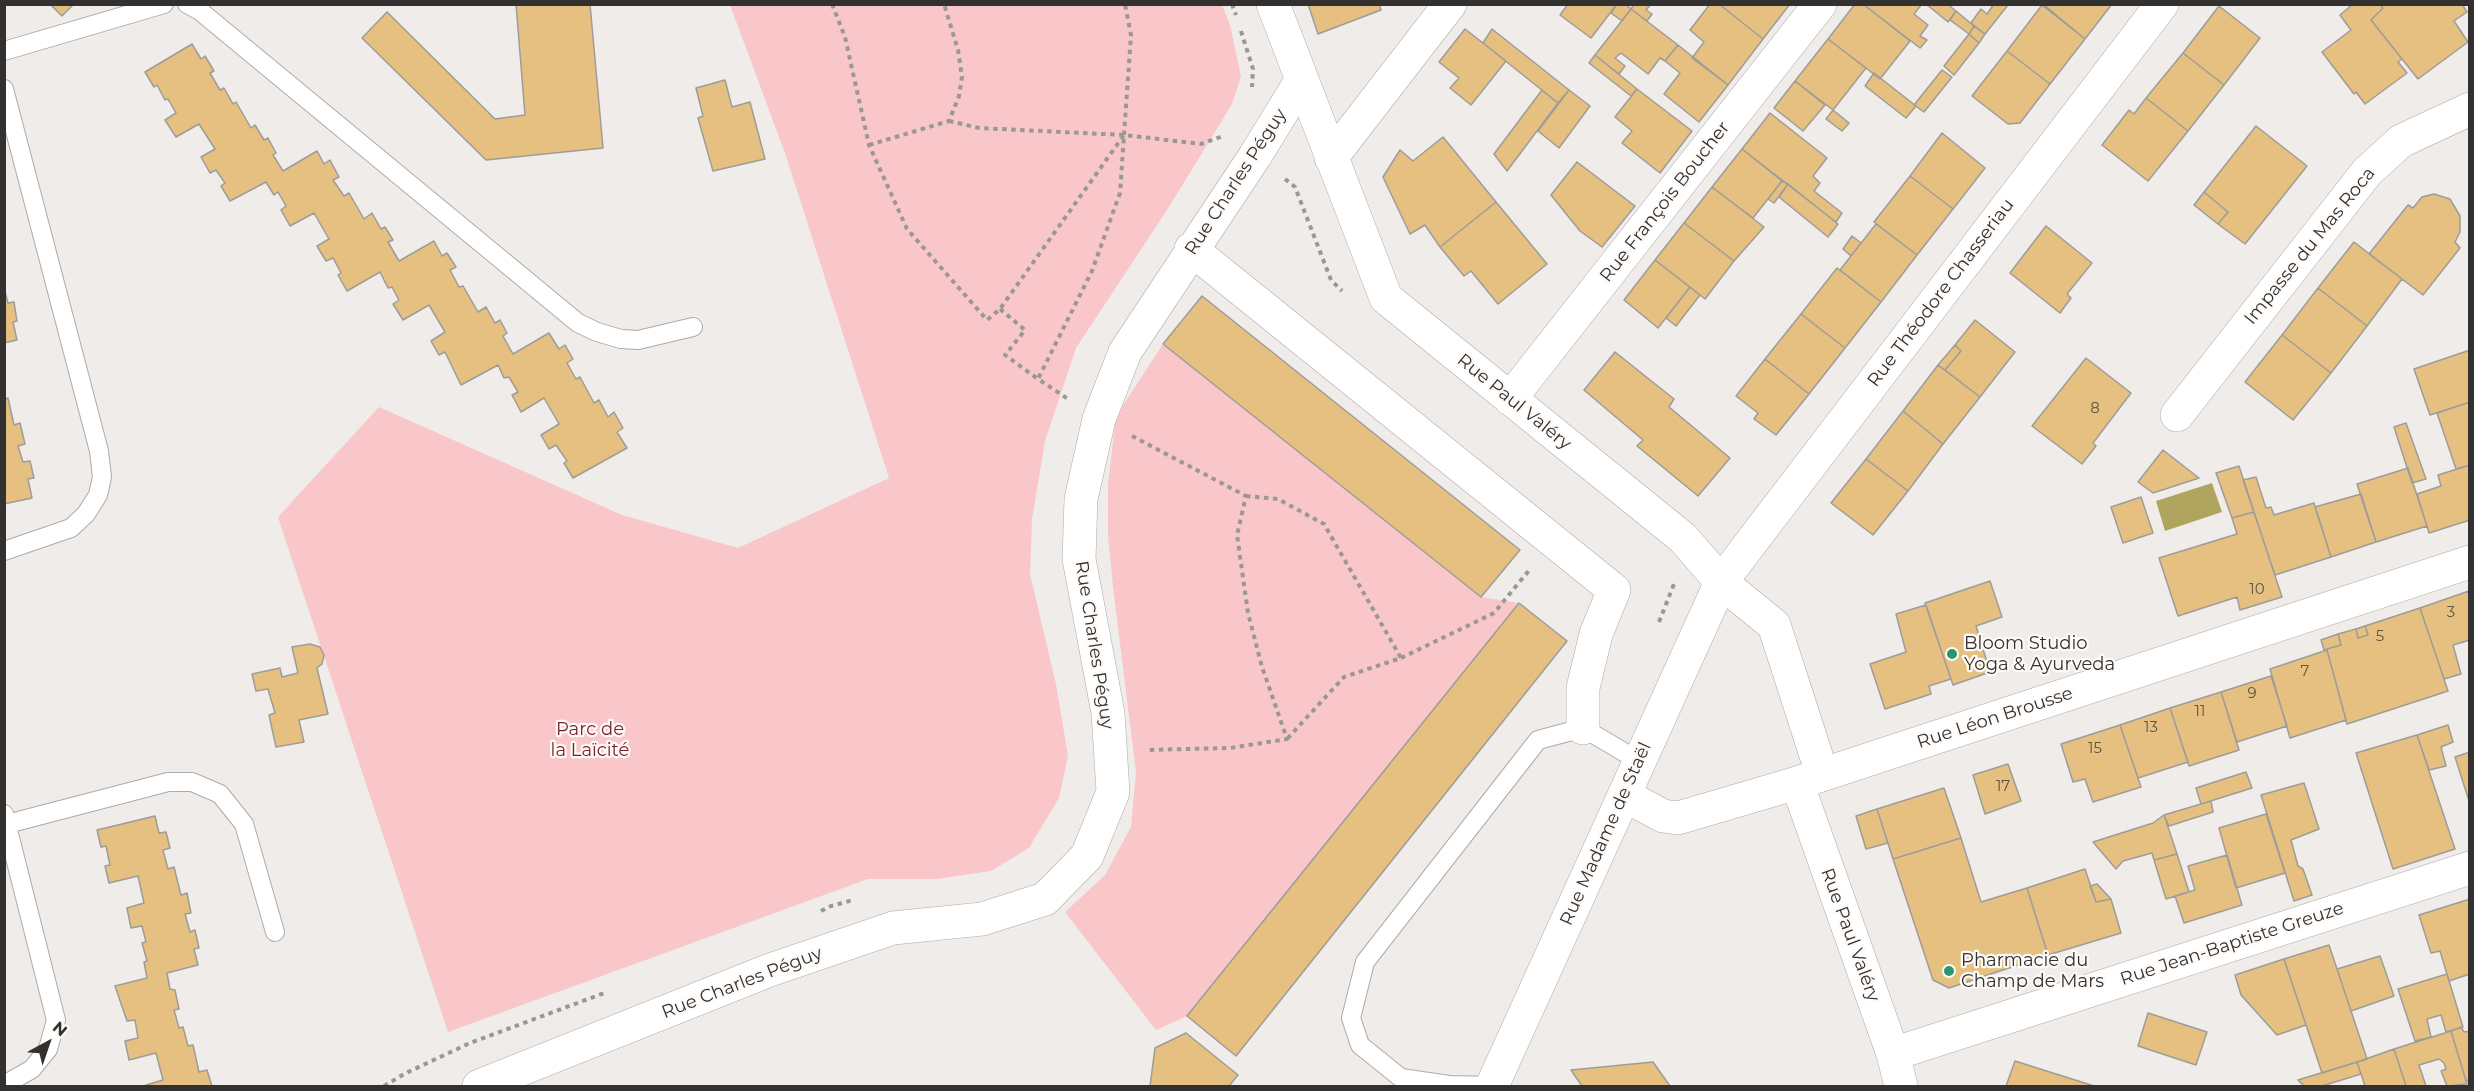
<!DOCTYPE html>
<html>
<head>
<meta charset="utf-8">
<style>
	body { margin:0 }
	#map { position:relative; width:2474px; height:1091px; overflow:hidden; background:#f0ece9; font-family:Montserrat,sans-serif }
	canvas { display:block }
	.frame { position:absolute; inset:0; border:6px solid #32312f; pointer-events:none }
	.north { position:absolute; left:18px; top:1013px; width:60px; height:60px; -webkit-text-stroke:4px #fefaf7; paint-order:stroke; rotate:40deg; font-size:16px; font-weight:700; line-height:24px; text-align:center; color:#32312f }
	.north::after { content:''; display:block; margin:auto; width:21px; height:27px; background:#32312f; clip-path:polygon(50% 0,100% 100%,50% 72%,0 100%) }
</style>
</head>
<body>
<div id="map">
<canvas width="2474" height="1091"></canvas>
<div class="frame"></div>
<div class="north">N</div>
</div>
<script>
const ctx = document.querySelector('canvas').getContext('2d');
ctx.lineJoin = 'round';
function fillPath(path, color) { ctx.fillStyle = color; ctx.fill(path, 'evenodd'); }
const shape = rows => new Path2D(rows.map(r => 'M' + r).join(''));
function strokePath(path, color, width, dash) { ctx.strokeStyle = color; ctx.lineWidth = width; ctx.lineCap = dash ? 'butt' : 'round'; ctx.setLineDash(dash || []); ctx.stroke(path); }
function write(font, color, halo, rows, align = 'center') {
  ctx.font = font + ' Montserrat,sans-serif'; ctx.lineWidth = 4.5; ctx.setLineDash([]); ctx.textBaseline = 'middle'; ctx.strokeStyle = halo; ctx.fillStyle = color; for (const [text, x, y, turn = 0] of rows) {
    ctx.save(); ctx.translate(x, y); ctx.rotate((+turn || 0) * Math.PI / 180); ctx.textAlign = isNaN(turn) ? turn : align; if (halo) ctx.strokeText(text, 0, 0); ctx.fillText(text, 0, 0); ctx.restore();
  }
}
fillPath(shape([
	[730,5,1222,5,1230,25,1241,76,1232,104,1169,207,1076,348,1045,441,1032,519,1030,574,1056,684,1068,756,1059,798,1029,848,991,871,937,879,868,879,448,1032,278,517,379,407,622,515,738,548,889,478,785,153],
	[1163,344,1481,597,1519,603,1187,1016,1156,1030,1065,912,1105,875,1131,827,1136,772,1113,587,1108,535,1108,484,1116,416]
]), '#f9c7ca');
fillPath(shape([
	[2212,483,2222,512,2165,531,2156,501]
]), '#afa55f');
const building = shape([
	[50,4,74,4,62,16,50,4],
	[516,4,590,4,603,148,486,160,362,38,387,12,495,119,525,115,516,4],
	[1308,4,1379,4,1381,10,1318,34,1308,4],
	[1568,4,1617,4,1591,38,1560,15,1568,4],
	[1617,4,1625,4,1631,9,1622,21,1611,13,1617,4],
	[1634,4,1651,4,1646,10,1652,14,1647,21,1631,9,1634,4],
	[1710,4,1719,4,1763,39,1728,85,1692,58,1704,42,1690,30,1710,4],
	[1719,4,1790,4,1763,39,1719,4],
	[1855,4,1863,4,1910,41,1880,79,1828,39,1855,4],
	[1863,4,1922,4,1914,14,1928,25,1920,36,1927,40,1920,48,1863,4],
	[1926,4,1947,4,1956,11,1948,22,1926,4],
	[1994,4,2008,5,1985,34,1971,23,1981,9,1987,14,1994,4],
	[2043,4,2112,4,2085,39,2043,4],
	[2353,4,2380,4,2383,8,2371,20,2402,59,2398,62,2407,73,2365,104,2356,92,2354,94,2322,52,2351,30,2340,15,2353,4],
	[2380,4,2462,4,2467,12,2454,21,2468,42,2418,79,2371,20,2383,8,2380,4],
	[2042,5,2085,39,2050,84,2007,51,2042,5],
	[2219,6,2260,38,2224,85,2183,53,2219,6],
	[1631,9,1678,45,1665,61,1660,58,1648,74,1621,53,1615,58,1625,66,1619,74,1595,55,1631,9],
	[1956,11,1974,26,1969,34,1950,20,1956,11],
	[1974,26,1985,34,1979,43,1969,34,1974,26],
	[1465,29,1506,61,1471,105,1450,88,1459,78,1439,62,1465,29],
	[1492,29,1569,90,1558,103,1483,43,1492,29],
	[1969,34,1979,43,1954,75,1944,66,1969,34],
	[1828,39,1866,68,1833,110,1795,81,1828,39],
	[192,44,201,59,205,56,214,71,210,73,220,90,224,88,233,104,236,102,251,128,255,125,264,140,268,138,276,153,273,155,283,171,317,151,324,164,330,160,339,177,333,180,344,196,349,193,364,219,372,213,381,229,385,227,393,240,388,242,399,261,434,241,442,256,447,253,456,267,450,270,459,287,463,286,478,312,486,307,495,323,500,320,507,333,503,336,513,354,549,333,559,349,565,345,573,359,567,363,576,379,580,377,594,403,599,400,608,417,614,412,623,428,617,432,627,448,573,478,564,463,567,461,556,445,549,449,541,435,559,424,544,398,521,412,512,395,518,392,509,377,504,378,498,365,461,385,445,352,439,355,431,341,445,332,429,305,403,320,393,304,399,300,392,287,388,288,380,272,347,291,338,275,341,273,333,258,326,261,317,246,329,239,314,213,290,226,281,210,286,206,278,192,274,195,266,182,230,201,221,186,225,183,216,170,210,173,201,157,215,149,199,124,176,137,165,120,176,113,168,99,165,100,157,85,154,87,145,72,192,44],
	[1678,45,1728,85,1699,122,1664,94,1680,73,1665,61,1678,45],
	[2007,51,2050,84,2020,123,2008,124,1972,96,2007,51],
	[2183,53,2224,85,2188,131,2146,98,2183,53],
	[1595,55,1637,89,1631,96,1589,63,1595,55],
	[1942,70,1952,77,1924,112,1914,105,1942,70],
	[1874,73,1916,106,1906,118,1865,86,1874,73],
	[725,80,732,107,750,102,765,159,713,171,698,118,703,116,696,88,725,80],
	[1795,81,1825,105,1803,131,1774,108,1795,81],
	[1637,89,1692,131,1660,173,1622,143,1632,131,1615,117,1637,89],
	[1542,90,1558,103,1507,171,1494,154,1542,90],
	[1569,90,1590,106,1559,148,1538,131,1569,90],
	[2146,98,2188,131,2148,181,2102,145,2129,110,2134,114,2146,98],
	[1833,110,1849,123,1842,131,1826,119,1833,110],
	[1770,113,1827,158,1813,176,1820,183,1814,191,1842,213,1836,222,1742,149,1770,113],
	[2256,126,2307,166,2245,244,2218,224,2228,212,2204,192,2256,126],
	[1942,133,1985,168,1953,209,1910,176,1942,133],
	[1443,137,1496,202,1440,247,1425,225,1410,234,1383,177,1400,150,1413,161,1443,137],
	[1742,149,1782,181,1753,218,1712,187,1742,149],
	[1577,162,1635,206,1602,247,1580,231,1551,195,1577,162],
	[1910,176,1953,209,1917,255,1874,222,1910,176],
	[1782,181,1788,184,1774,203,1768,199,1782,181],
	[1788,184,1838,224,1828,237,1779,197,1788,184],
	[1712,187,1764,227,1734,261,1684,223,1712,187],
	[2204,192,2228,212,2218,224,2194,205,2204,192],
	[2434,194,2450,199,2460,216,2460,232,2455,242,2460,248,2423,295,2369,254,2408,205,2413,208,2422,197,2434,194],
	[1496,202,1547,264,1498,304,1471,271,1464,276,1440,247,1496,202],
	[1684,223,1734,261,1705,299,1655,260,1684,223],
	[1876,224,1917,255,1881,302,1840,270,1876,224],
	[2046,226,2092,263,2067,294,2071,298,2060,313,2010,273,2046,226],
	[1852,236,1861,243,1851,256,1843,249,1852,236],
	[2354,242,2402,279,2367,326,2318,288,2354,242],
	[1655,260,1690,287,1658,328,1624,300,1655,260],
	[1837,268,1881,302,1845,348,1801,314,1837,268],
	[1690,287,1700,295,1676,326,1666,318,1690,287],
	[4,288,8,303,14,302,17,321,13,322,17,340,4,343,4,288],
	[2318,288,2367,326,2331,373,2282,335,2318,288],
	[1202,296,1520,550,1481,597,1163,344,1202,296],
	[1801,314,1845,348,1809,394,1765,359,1801,314],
	[1975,320,2015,352,1980,397,1945,370,1961,351,1955,345,1975,320],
	[2282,335,2331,373,2293,420,2245,382,2282,335],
	[1955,345,1961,351,1945,370,1938,365,1955,345],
	[2470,350,2470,402,2430,415,2414,369,2470,350],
	[1615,352,1674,399,1669,407,1730,458,1698,496,1637,446,1643,440,1584,390,1615,352],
	[2086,358,2131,393,2093,443,2096,446,2082,464,2032,426,2086,358],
	[1765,359,1809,394,1776,435,1754,419,1758,413,1736,396,1765,359],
	[1938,365,1980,397,1943,444,1903,411,1938,365],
	[8,398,14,425,20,423,25,444,18,446,23,462,30,461,34,478,28,479,32,498,4,504,4,400,8,398],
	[2470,402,2470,465,2456,469,2437,413,2470,402],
	[1903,411,1943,444,1908,491,1866,459,1903,411],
	[2406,423,2426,479,2412,483,2394,427,2406,423],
	[2163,450,2199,478,2153,493,2138,482,2163,450],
	[1866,459,1908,491,1873,535,1831,503,1866,459],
	[2470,465,2470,520,2429,533,2417,494,2441,486,2438,475,2470,465],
	[2239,466,2254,512,2232,518,2216,473,2239,466],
	[2408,468,2427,526,2376,542,2357,484,2408,468],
	[2256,477,2266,508,2271,507,2274,515,2314,503,2331,557,2275,575,2243,480,2256,477],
	[2361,494,2376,542,2331,557,2315,507,2361,494],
	[2141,497,2153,533,2123,543,2111,507,2141,497],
	[2254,512,2282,597,2240,610,2237,597,2178,616,2159,558,2237,534,2232,518,2254,512],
	[1990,581,2002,617,1976,626,1990,672,1953,685,1925,603,1990,581],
	[2469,591,2470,640,2453,645,2461,674,2444,679,2420,608,2469,591],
	[1519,603,1567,641,1236,1056,1187,1016,1519,603],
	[1926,605,1951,679,1929,686,1931,694,1885,709,1870,664,1906,652,1896,614,1926,605],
	[2420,608,2448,691,2347,724,2327,650,2324,650,2341,645,2338,634,2356,629,2358,638,2368,635,2365,626,2420,608],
	[2365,626,2368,635,2358,638,2356,629,2365,626],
	[2338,634,2341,645,2324,650,2321,640,2338,634],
	[310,644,320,647,324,655,322,664,317,668,328,714,299,720,304,742,276,747,269,715,275,713,268,689,256,691,252,674,280,668,282,677,298,673,292,647,310,644],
	[2327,650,2346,720,2290,738,2270,669,2327,650],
	[2271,676,2287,726,2237,742,2221,692,2271,676],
	[2221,692,2239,750,2189,766,2170,708,2221,692],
	[2170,708,2188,762,2138,778,2120,725,2170,708],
	[2120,725,2141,787,2093,802,2085,779,2073,782,2061,744,2120,725],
	[2448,725,2453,742,2441,747,2446,766,2429,770,2417,735,2448,725],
	[2417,735,2455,849,2393,869,2356,753,2417,735],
	[2470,752,2470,804,2455,757,2470,752],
	[2008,764,2021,801,1985,814,1973,775,2008,764],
	[2246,772,2252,788,2201,804,2196,788,2246,772],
	[2304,783,2319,829,2291,840,2298,866,2303,869,2312,895,2294,901,2261,795,2304,783],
	[1944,788,1961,838,1893,859,1877,809,1944,788],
	[2211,801,2213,812,2169,826,2164,815,2211,801],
	[1877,809,1888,843,1866,849,1856,816,1877,809],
	[2266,814,2285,873,2236,888,2219,828,2266,814],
	[2164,815,2177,854,2154,860,2152,853,2123,861,2116,869,2093,842,2153,823,2164,815],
	[155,816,159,833,166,832,170,848,163,850,168,869,174,867,181,895,187,893,191,913,185,914,190,932,195,930,199,948,194,949,198,965,167,973,170,989,175,990,179,1009,174,1010,179,1028,183,1027,188,1046,193,1045,199,1072,207,1070,212,1086,147,1086,146,1085,163,1080,156,1053,129,1060,125,1041,138,1038,135,1020,127,1021,115,986,147,978,144,962,147,961,142,943,146,942,142,926,131,928,127,908,144,903,138,876,109,883,105,866,110,865,106,846,101,847,97,830,155,816],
	[1961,838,1981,902,2027,888,2048,955,1949,988,1933,980,1893,859,1961,838],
	[2177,854,2189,892,2166,899,2154,860,2177,854],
	[2227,855,2242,905,2184,923,2175,896,2195,890,2188,866,2227,855],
	[2085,869,2096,902,2111,899,2121,933,2048,955,2027,888,2085,869],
	[2097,884,2111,899,2096,902,2090,886,2097,884],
	[2470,899,2470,974,2449,981,2440,951,2431,953,2419,915,2470,899],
	[2329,945,2367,1059,2322,1073,2284,959,2329,945],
	[2380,956,2394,996,2351,1011,2337,969,2380,956],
	[2284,959,2306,1025,2277,1035,2241,995,2235,975,2284,959],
	[2447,974,2463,1027,2446,1032,2441,1015,2427,1019,2431,1037,2415,1041,2398,989,2447,974],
	[2148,1013,2207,1032,2196,1065,2138,1046,2148,1013],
	[2461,1027,2464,1032,2470,1031,2470,1080,2466,1081,2451,1031,2461,1027],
	[2451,1031,2467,1084,2447,1086,2441,1071,2446,1069,2444,1063,2439,1059,2419,1065,2426,1086,2406,1086,2394,1049,2451,1031],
	[1186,1033,1238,1075,1229,1086,1150,1086,1155,1048,1186,1033],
	[2394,1049,2406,1086,2365,1086,2357,1062,2394,1049],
	[2015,1061,2094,1086,2006,1086,2015,1061],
	[1653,1062,1670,1086,1582,1086,1571,1070,1653,1062],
	[2357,1062,2361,1074,2322,1086,2304,1086,2298,1080,2357,1062]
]);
fillPath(building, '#e5c080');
strokePath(building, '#9e9c98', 1.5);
const lane = shape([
	[187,4,200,11,578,323,597,332,621,339,638,340,693,327],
	[4,51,164,4],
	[4,89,99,451,102,477,98,495,86,514,71,528,4,551],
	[4,814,56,1020,48,1049,32,1069,4,1085],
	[7,824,168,782,192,782,220,794,244,824,275,932],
	[1492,1086,1449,1085,1401,1078,1360,1045,1351,1018,1365,962,1538,740,1583,728,1639,761]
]);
const street = shape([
	[1273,4,1386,298,1683,538,1721,582,1774,625,1816,755],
	[1331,158,1450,4],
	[1191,249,1614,590,1596,634,1583,688,1583,728],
	[1510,399,1820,4],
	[2177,415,2367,172,2401,141,2470,109],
	[1797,783,1893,1054,1901,1086],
	[1624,795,1663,816,1678,818,1797,783,2470,562],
	[1893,1054,2470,868],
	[479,1086,770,970,893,928,982,919,1045,899,1087,856,1113,792,1108,713,1079,559,1081,499,1099,419,1125,352,1255,156,1301,81],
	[1492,1086,1721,582,2162,4]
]);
strokePath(lane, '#aeaaa7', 20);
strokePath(street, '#aeaaa7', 34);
strokePath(shape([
	[832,4,845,37,869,145,907,229,987,320,1000,309,1124,135,1120,193,1092,271,1038,379,1068,399],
	[1232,4,1236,15],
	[1241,31,1253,69,1252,87],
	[949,121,979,128,1124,135,1201,144,1223,136],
	[1124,135,1131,35,1125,4],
	[869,145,949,121,959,96,962,77,958,50,944,4],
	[1285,179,1295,187,1331,280,1342,291],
	[1000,309,1025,330,1005,355,1038,379],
	[1132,436,1246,496,1237,535,1248,613,1262,667,1287,739,1230,748,1146,750],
	[1246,496,1278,499,1324,524,1401,658,1344,677,1287,739],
	[1659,622,1674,584],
	[1401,658,1494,613,1531,568],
	[821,911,831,906,853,900],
	[384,1086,406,1073,470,1043,607,992]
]), '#9a9895', 4, [4.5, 4.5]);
strokePath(lane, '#fff', 18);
strokePath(street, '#fff', 33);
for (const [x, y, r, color] of [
	[1952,654,6,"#2d9472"],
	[1949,971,6,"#2d9472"]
]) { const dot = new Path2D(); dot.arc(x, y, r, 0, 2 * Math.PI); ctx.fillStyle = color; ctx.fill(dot); strokePath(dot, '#fefaf7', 2); }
write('15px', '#5f5543', null, [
	["8",2095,409],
	["10",2257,590],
	["3",2451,613],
	["5",2380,637],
	["7",2305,672],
	["9",2252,694],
	["11",2200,712],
	["13",2151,728],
	["15",2095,749],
	["17",2003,787]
]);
write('18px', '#32312f', '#fefaf7', [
	["Rue Charles Péguy",1236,182,-57],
	["Rue François Boucher",1665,202,-52],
	["Impasse du Mas Roca",2310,246,-51],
	["Rue Théodore Chasseriau",1941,293,-53],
	["Rue Paul Valéry",1514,402,39],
	["Rue Charles Péguy",1094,645,81],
	["Rue Léon Brousse",1995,718,-18],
	["Rue Madame de Staël",1606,834,-66],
	["Rue Paul Valéry",1850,935,70],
	["Rue Jean-Baptiste Greuze",2232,944,-18],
	["Rue Charles Péguy",742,983,-21]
]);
write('18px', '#32312f', '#fefaf7', [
	["Bloom Studio",1964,644],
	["Yoga & Ayurveda",1964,665],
	["Pharmacie du",1961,961],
	["Champ de Mars",1961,982]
], 'left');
write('18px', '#771f2f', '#fefaf7', [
	["Parc de",590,730],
	["la Laïcité",590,751]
]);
</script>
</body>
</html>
